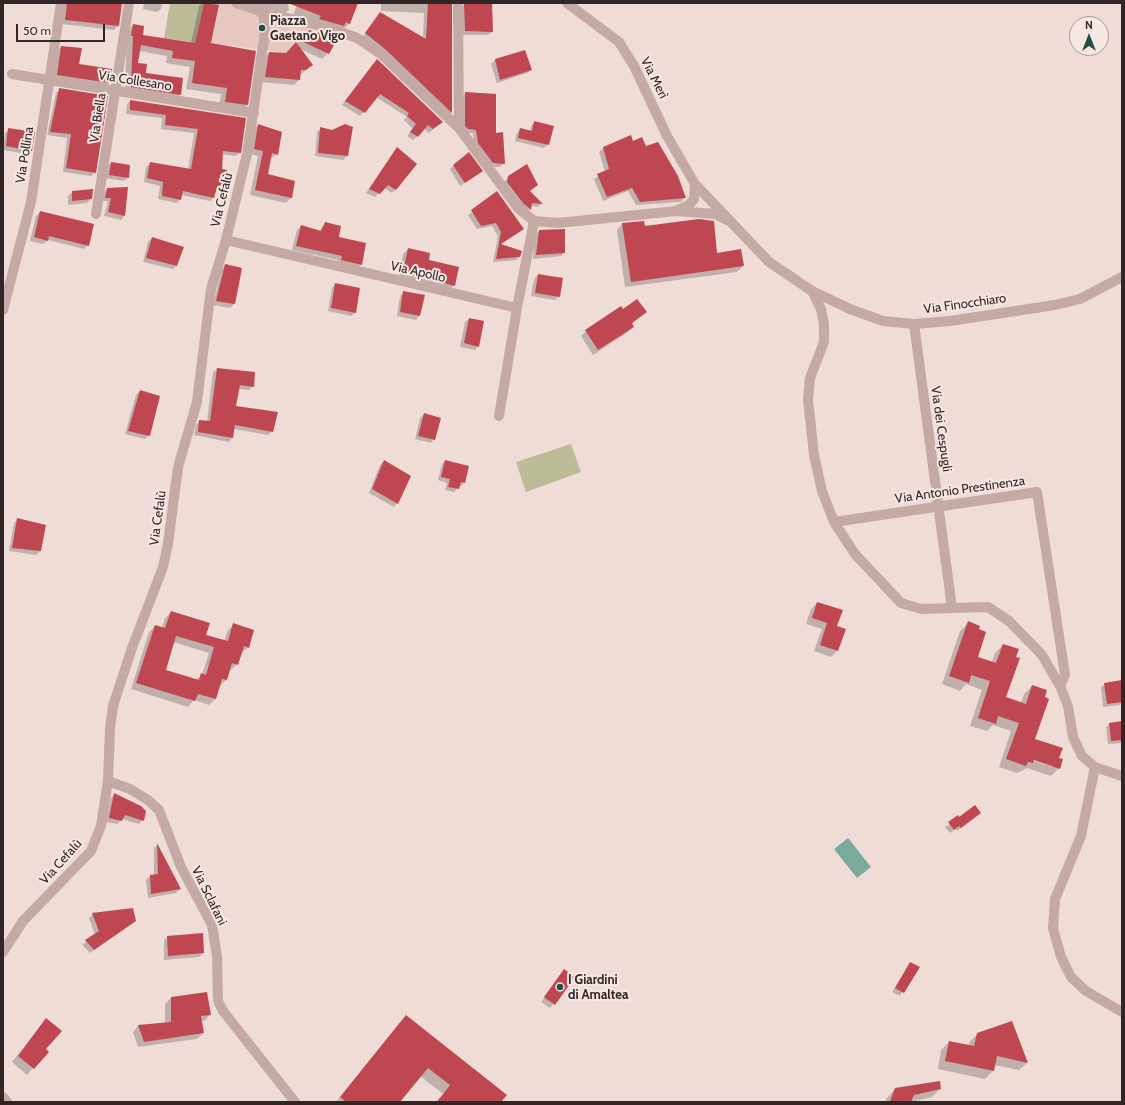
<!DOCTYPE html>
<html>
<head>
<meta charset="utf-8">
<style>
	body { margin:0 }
	#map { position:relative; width:1125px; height:1105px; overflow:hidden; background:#efdcd7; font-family:Cabin,sans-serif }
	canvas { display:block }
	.frame { position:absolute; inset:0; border:4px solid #322526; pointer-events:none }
	.north { position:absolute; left:1069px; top:16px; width:40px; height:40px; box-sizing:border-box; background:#f7e7e3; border:1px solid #a89997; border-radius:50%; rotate:0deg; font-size:11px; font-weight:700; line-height:16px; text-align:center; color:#322526 }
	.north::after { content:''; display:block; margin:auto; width:14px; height:18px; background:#1e5043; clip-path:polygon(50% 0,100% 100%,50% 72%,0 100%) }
	.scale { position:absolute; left:16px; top:24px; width:89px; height:18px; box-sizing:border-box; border:2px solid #322526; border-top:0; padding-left:5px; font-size:12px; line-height:14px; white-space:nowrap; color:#322526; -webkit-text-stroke:3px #f7e7e3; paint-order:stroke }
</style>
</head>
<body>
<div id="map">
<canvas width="1125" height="1105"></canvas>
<div class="frame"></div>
<div class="north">N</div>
<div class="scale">50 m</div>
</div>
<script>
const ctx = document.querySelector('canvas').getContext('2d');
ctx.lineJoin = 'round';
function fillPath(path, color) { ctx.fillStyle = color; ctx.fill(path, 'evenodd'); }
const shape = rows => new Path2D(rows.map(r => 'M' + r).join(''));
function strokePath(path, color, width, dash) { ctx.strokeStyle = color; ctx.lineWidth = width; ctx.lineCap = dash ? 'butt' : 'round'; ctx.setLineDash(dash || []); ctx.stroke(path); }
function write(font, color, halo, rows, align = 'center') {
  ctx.font = font + ' Cabin,sans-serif'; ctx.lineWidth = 4; ctx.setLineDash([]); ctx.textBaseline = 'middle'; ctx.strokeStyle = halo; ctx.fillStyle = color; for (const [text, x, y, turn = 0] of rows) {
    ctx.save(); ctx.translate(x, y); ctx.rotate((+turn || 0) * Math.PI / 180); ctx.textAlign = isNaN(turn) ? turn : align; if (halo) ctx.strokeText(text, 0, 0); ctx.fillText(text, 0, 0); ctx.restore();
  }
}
fillPath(shape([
	[170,3,204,3,195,43,164,38],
	[571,444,581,472,526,492,516,462]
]), '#bcbc99');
fillPath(shape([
	[220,3,236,3,315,23,285,53,211,43]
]), '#e6c8bf');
fillPath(shape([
	[848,838,871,867,857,878,834,849]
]), '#79aa9c');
fillPath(shape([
	[62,3,121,3,118,26,114,30,62,24],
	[144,3,162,3,161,9,157,12,143,9],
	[203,3,219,3,209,44,255,51,247,105,241,111,219,107,221,94,186,89,190,67,166,63,167,56,139,51,137,64,145,74,180,94,174,100,125,92,127,31,133,25,142,36,191,43,199,6],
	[266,3,288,3,289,10,285,13,268,11],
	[298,3,354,3,350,23,344,28,293,15],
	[381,3,451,3,451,112,448,116,362,38,376,18,423,38,424,13,381,11],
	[465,4,492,32,488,35,461,35,461,8],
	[309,31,328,53,322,59,300,49,312,65,300,75,299,80,294,85,260,82,264,58,269,53,286,54],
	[61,47,78,65,109,83,105,87,54,78,58,51],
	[524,51,531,70,527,73,497,83,491,64,495,60],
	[373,64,442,122,429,133,424,129,413,140,407,136,413,129,404,120,407,117,376,97,360,116,342,105],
	[60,89,95,172,91,176,63,172,67,138,47,135,56,93],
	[466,93,495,134,504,163,500,167,489,167,474,147,473,133,464,133,462,97],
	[131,101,245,119,240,152,236,156,222,154,223,184,216,189,214,197,210,201,181,195,180,199,177,203,158,199,160,186,144,182,146,167,150,163,188,170,194,133,161,129,162,118,126,114,127,104],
	[535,122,548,144,544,148,515,141,517,133,520,129,530,131,531,126],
	[258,125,277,154,270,159,267,175,294,181,291,198,286,203,250,195,258,156,250,154,253,130],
	[352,128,347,156,343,160,315,156,317,132,321,129,332,131],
	[9,130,31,151,27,154,3,150,5,133],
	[632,142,645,147,684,198,681,202,636,205,628,191,603,201,594,179,605,172,599,152,603,148],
	[397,149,396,189,392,193,384,188,375,197,366,193],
	[111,163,128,177,124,181,105,178,107,166],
	[454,165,477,174,460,186,450,169],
	[509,177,529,191,541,204,538,207,531,206,526,213,504,186,505,181],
	[107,189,124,216,121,220,104,216,108,201,102,201,103,193],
	[72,192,91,199,87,203,68,205,68,196],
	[497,192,523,229,500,244,519,256,516,260,493,262,498,236,492,226,477,229,468,215],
	[40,212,88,245,84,249,48,240,43,244,30,241,36,216],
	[325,223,361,264,357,268,338,264,338,260,292,250,297,230,301,226,319,232],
	[622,224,645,227,743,266,737,272,625,287,617,230],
	[539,231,564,252,561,256,533,259,535,235],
	[152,238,176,266,173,269,143,262,148,242],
	[408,249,428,261,454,285,450,290,399,277,403,254],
	[226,265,241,268,234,304,230,308,213,305,222,269],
	[538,275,559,296,555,300,531,296,534,279],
	[335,284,355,313,351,316,328,311,332,288],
	[404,292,419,316,416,320,397,316,400,296],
	[623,311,645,312,631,324,633,326,628,332,593,355,581,336,586,331],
	[469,319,483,321,478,346,475,350,460,347,465,322],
	[217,369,253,386,249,390,239,389,235,407,272,431,268,435,234,429,232,438,229,442,194,435,196,425,200,421,207,422,213,372],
	[140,391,149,435,145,439,125,434,136,395],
	[424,414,434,439,431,443,415,439,420,418],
	[384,461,397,503,394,507,369,493,380,465],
	[445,461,464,483,461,486,459,486,454,492,445,490,447,483,438,480,442,464],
	[17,520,45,525,40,551,36,555,9,551,14,523],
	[817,603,836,627,837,651,831,657,814,651,822,629,806,624,811,609],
	[171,612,205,635,224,641,228,630,234,625,248,647,242,653,237,664,231,670,229,670,226,680,220,686,215,699,209,705,194,700,188,707,131,689,149,632,155,626,162,628,165,618],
	[173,642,209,653,202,675,196,680,164,671],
	[968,623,977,657,992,662,995,653,1003,645,1005,698,1021,703,1024,694,1032,686,1034,739,1059,768,1051,776,1027,768,1017,773,999,767,1011,731,993,725,987,731,970,726,982,690,966,684,960,691,942,684,960,631],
	[1030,757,1052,765,1052,767,1029,759],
	[1105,684,1122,688,1122,703,1120,705,1103,707,1101,687],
	[1122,722,1122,743,1108,744,1106,727,1110,724],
	[115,794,143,820,139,824,122,819,117,824,106,822,111,798],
	[976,816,957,831,955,829,950,833,945,827,959,818],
	[157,845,180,889,176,893,148,898,146,880,150,876,154,876,154,848],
	[93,914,134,921,90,953,82,945,95,935,89,918],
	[168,937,203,953,199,957,164,960,164,940],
	[910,963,918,968,900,996,892,992],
	[561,975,574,977,550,1008,541,1002],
	[171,998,210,1015,204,1021,201,1021,203,1033,197,1039,138,1047,133,1032,138,1026,165,1023,165,1004],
	[46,1019,44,1049,47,1052,27,1075,12,1062],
	[398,1025,500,1102,436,1102,443,1094,420,1076,399,1102,336,1102],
	[978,1034,1027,1063,1019,1070,994,1065,993,1071,985,1079,938,1069,941,1050,949,1042,969,1046,969,1042],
	[895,1089,940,1089,932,1097,910,1102,885,1102,887,1098]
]), '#0003');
fillPath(shape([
	[67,3,122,3,119,26,65,20],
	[204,3,219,5,211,43,256,51,248,105,225,102,227,88,192,83,195,61,172,58,173,51,141,45,138,63,147,64,146,73,183,78,181,95,131,87,133,36,131,36,133,24,144,26,143,35,195,43],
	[288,3,358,3,350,24,346,22,344,26,319,19,321,16],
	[428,3,452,3,452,113,385,49,365,33,380,12,426,39],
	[464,3,492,3,493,32,465,31],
	[309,30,338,38,329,54,299,40],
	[296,42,313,65,306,70,301,70,300,80,265,77,269,52,286,53],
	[61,46,82,48,79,64,112,69,110,83,57,75],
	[525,50,532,70,500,80,495,59],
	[377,59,443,122,433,129,428,125,418,137,410,132,416,124,407,116,409,113,380,94,365,113,345,101],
	[59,88,108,96,96,173,66,168,71,134,50,132],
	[465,92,496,94,496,133,503,132,505,164,493,163,478,143,476,130,468,129,465,126],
	[130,100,246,118,241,153,223,151,222,169,227,170,224,184,217,187,214,198,183,191,181,200,162,196,163,182,147,178,150,162,191,169,198,129,165,125,166,115,130,110],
	[534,121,554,126,549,145,518,138,520,128,532,131],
	[258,124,282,132,278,155,272,153,268,174,295,181,292,198,255,190,263,151,254,149],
	[345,124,353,127,348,156,318,153,320,127,332,130],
	[8,128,35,132,32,151,6,146],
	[631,135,633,141,642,137,646,146,658,142,678,176,686,198,640,202,632,188,607,197,597,174,609,169,603,147],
	[397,147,417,164,396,190,388,185,380,194,369,189],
	[469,152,483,171,465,183,453,165],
	[111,162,130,165,129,178,109,175],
	[527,164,538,185,530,191,543,204,532,203,531,210,523,203,507,182,508,176],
	[128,187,125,216,108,212,111,198,105,198,107,188],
	[93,189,92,199,72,201,72,191],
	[497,191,524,229,501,244,522,251,520,257,496,259,501,232,496,223,481,226,471,210],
	[40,211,94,224,89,246,49,236,48,241,34,237],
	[699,219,714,221,717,253,741,249,744,266,631,282,622,223,644,221,645,226],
	[325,222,341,226,339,237,366,243,362,265,341,260,342,256,296,246,301,225,321,231],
	[565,229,565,253,536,255,539,230],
	[152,237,184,247,177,266,146,258],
	[408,248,430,253,429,260,459,267,455,286,403,272],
	[225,264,242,268,235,304,216,301],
	[538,274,563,278,560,297,535,293],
	[335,283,360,288,356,313,331,308],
	[403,291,425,295,420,316,400,312],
	[637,299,647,312,632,323,634,327,598,350,585,330,621,306,623,309],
	[469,318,484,321,479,347,464,343],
	[217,368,255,372,254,387,240,385,236,406,278,412,273,432,235,425,233,438,198,432,199,420,210,421],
	[140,390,160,396,150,436,128,431],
	[424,413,441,418,435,440,418,436],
	[384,460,411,476,398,504,372,489],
	[445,460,469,466,465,483,461,482,459,489,448,487,450,479,441,477],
	[17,518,46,525,41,551,12,548],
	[817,602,843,610,837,626,846,629,838,651,820,645,827,623,812,618],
	[171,611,210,623,206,635,228,641,233,623,254,630,249,648,244,646,238,665,232,663,227,680,222,679,216,699,198,694,195,701,136,683,155,625,165,628],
	[176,636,214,647,206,675,201,673,199,680,166,670],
	[968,621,980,626,979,629,986,632,978,657,996,663,1003,644,1019,649,1016,657,1020,658,1006,697,1026,704,1032,685,1047,690,1045,697,1049,699,1035,739,1063,748,1059,758,1063,759,1060,769,1034,760,1033,763,1028,762,1026,766,1006,759,1019,723,998,716,996,724,978,718,990,681,971,675,969,683,949,676],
	[1122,680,1122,702,1107,704,1104,683],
	[1122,721,1122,740,1111,741,1109,723],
	[114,793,141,806,146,811,144,821,125,815,122,821,109,818],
	[975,805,981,813,961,828,959,826,954,830,948,822,958,815,959,817],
	[157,843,181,889,151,894,150,875,158,874],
	[133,908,136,921,94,950,85,940,99,931,92,913],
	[203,933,204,953,168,956,167,936],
	[910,962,920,967,904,993,895,988],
	[564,969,575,977,555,1005,544,997],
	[207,992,211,1015,201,1016,204,1033,144,1042,138,1025,171,1022,171,997],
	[406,1015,507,1095,501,1102,437,1102,450,1085,428,1068,400,1102,346,1102,340,1097],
	[46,1018,62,1031,46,1049,49,1052,34,1069,18,1056],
	[1012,1021,1028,1063,997,1056,994,1071,945,1061,949,1041,974,1046,977,1033],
	[940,1081,941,1089,914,1095,911,1102,890,1102,895,1088]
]), '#be4751');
strokePath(shape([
	[236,3,263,12,333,29,357,38,381,54,459,128,518,208,534,221,558,223,676,211,715,214,727,220],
	[458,3,459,128],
	[567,3,619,42,634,66,667,136,695,184,769,262,812,291,821,309,824,324,824,342,810,378,808,400,814,455,822,491,834,522,855,554,901,603,921,609,988,607,1009,621,1042,655,1060,686,1068,706,1073,737,1082,756,1095,767,1122,776],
	[12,74,254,113],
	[677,210,689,205,694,199,695,184],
	[96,214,129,3],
	[226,240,517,308,534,221],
	[812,291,850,309,883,321,914,324,950,321,1055,305,1080,299,1122,277],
	[3,310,31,202,61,3],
	[914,324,952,608],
	[499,416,517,308],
	[834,522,1037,492,1065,675,1060,686],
	[1095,767,1081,836,1055,899,1053,928,1061,957,1071,977,1086,991,1122,1012],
	[108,781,130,789,148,800,159,810,181,867,212,925,217,956,218,1001,223,1011,295,1102],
	[3,952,23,921,91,851,101,826,108,781,110,729,113,706,132,648,163,567,168,544,178,467,197,402,211,289,226,240,247,154,265,32,262,3],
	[3,1097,7,1102]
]), '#c5a9a5', 10);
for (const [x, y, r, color] of [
	[262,28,4,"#1e5043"],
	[560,987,4,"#1e5043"]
]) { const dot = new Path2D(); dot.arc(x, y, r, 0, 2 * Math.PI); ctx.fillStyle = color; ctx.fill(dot); strokePath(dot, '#f7e7e3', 1.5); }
write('bold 13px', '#322526', '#f7e7e3', [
	["Piazza",270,21],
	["Gaetano Vigo",270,36],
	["I Giardini",568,980],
	["di Amaltea",568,995]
], 'left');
write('13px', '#322526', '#f7e7e3', [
	["Via Merì",654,78,63],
	["Via Collesano",135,81,9],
	["Via Biella",98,118,-81],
	["Via Pollina",25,155,-81],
	["Via Cefalù",222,200,-76],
	["Via Apollo",418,272,13],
	["Via Finocchiaro",965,304,-8],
	["Via dei Cespugli",941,429,82],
	["Via Antonio Prestinenza",960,490,-8],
	["Via Cefalù",158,518,-82],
	["Via Cefalù",61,862,-48],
	["Via Sclafani",209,896,64]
]);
</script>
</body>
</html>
